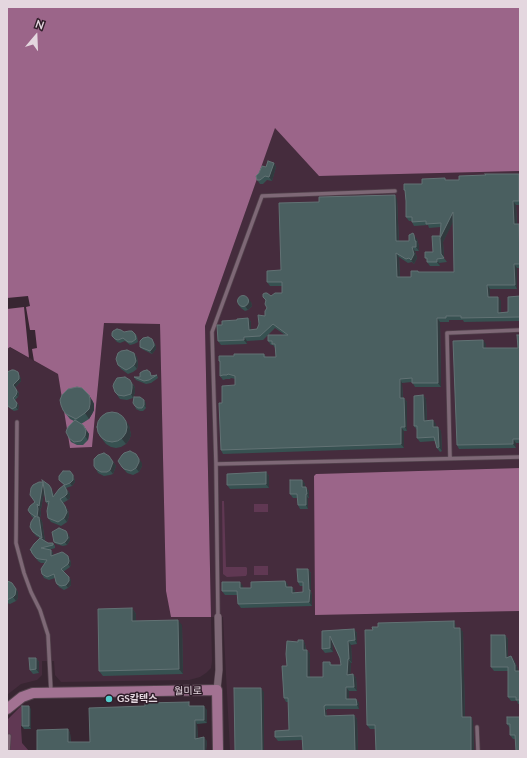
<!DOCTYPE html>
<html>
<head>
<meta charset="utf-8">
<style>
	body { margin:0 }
	#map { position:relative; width:527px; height:758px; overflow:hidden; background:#382632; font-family:Lato,sans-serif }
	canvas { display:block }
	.frame { position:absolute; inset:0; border:8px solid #e4d7df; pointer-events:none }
	.north { position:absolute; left:16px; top:16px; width:40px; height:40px; -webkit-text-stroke:3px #2e1c28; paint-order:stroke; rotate:19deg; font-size:11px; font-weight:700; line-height:16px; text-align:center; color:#e4d7df }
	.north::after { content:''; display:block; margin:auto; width:14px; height:18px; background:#e4d7df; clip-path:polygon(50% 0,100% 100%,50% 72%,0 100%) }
</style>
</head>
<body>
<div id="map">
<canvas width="527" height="758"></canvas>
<div class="frame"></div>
<div class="north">N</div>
</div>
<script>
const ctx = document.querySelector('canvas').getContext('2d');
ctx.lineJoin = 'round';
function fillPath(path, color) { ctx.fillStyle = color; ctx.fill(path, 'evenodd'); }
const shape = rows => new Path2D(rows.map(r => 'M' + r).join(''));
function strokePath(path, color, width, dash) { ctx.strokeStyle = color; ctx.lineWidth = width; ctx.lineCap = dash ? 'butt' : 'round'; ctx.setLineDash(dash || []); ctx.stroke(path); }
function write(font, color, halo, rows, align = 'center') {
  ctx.font = font + ' Lato,"Noto Sans KR",sans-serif'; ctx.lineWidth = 3; ctx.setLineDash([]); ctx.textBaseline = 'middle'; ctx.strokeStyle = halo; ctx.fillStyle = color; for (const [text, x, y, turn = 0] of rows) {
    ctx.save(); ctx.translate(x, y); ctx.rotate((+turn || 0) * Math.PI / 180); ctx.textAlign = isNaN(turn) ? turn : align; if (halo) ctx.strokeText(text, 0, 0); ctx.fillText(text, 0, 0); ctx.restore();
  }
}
fillPath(shape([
	[275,127,319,176,520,171,520,468,316,474,314,476,315,615,520,611,520,751,230,751,223,617,211,617,212,661,211,668,206,673,200,677,189,680,61,682,55,675,54,661,42,661,42,675,37,680,21,684,7,695,7,349,9,347,58,374,70,448,92,447,104,323,160,324,166,591,172,617,211,617,205,326]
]), '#452c3d');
fillPath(shape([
	[222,501,224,501,226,567,246,567,247,568,247,574,246,576,227,577,223,574],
	[254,504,268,504,268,512,254,512],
	[254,566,268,566,268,575,254,575],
	[22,705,21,727,22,743,29,751,7,751,7,720]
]), '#603853');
fillPath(shape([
	[7,7,520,7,520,171,319,176,275,128,205,326,211,617,171,617,166,591,160,324,104,323,92,447,70,448,58,374,10,347,7,349],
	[520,468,520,611,315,615,314,476,316,474]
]), '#9b6589');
fillPath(shape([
	[28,296,30,306,26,307,30,330,35,330,37,348,32,349,34,361,29,358,24,307,7,309,7,298]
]), '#382632');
const service = shape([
	[17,422,16,543,24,573,31,592,40,610,48,635,51,692],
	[450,458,447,333,520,330],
	[216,464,520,457],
	[218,617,216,464,212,332,262,196,395,191],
	[477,727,478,751],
	[8,751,9,736]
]);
const minor = shape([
	[217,690,219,670,218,617]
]);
const secondary = shape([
	[7,709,22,697,33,693,217,690,218,751]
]);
strokePath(service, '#52424c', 5);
strokePath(minor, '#52424c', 8);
strokePath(secondary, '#52424c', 12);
strokePath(service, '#7e6876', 3.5);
strokePath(minor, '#7e6876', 7);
strokePath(secondary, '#a27292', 10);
fillPath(shape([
	[274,163,276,167,272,181,267,180,263,184,260,184,257,180,266,167],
	[520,175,520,205,516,205,517,224,520,225,520,268,517,268,517,289,490,289,490,297,501,301,501,312,508,312,520,296,520,321,464,322,463,320,449,320,449,322,440,322,441,387,415,387,412,382,402,383,403,398,404,398,407,402,407,431,404,431,404,448,223,454,221,450,222,403,235,385,235,379,231,378,230,379,226,379,223,380,220,376,220,362,219,361,234,356,264,354,266,357,276,357,275,348,273,345,271,345,268,341,285,335,275,328,263,340,247,341,247,344,221,345,218,341,222,325,237,320,248,318,251,322,251,330,257,329,265,316,267,308,266,301,263,297,271,296,282,293,282,286,270,286,267,282,281,270,397,199,399,241,409,241,417,239,418,243,419,245,419,251,415,251,417,258,414,264,412,262,408,263,399,257,400,277,411,277,418,271,419,272,454,272,453,221,443,242,444,258,447,262,439,263,440,266,430,266,427,262,427,260,425,258,433,252,440,236,441,227,429,228,428,225,414,226,412,222,412,221,409,221,406,217,406,201,405,191,404,190,422,184,445,178,446,180,459,180],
	[251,302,252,306,248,310,245,311,241,308,238,304],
	[124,332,135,334,137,336,138,342,134,344,130,345,125,341,120,343,117,342,112,336],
	[520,335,520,443,516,443,516,448,459,449,457,445,486,344,486,348,518,348],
	[152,339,156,346,156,349,152,354,142,349,140,347],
	[134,353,137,357,138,365,137,369,133,372,128,374,121,369,118,365],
	[7,372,19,375,21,379,21,381,15,388,18,391,19,394,18,397,15,400,19,406,18,410,14,411,8,407,7,408],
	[150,372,152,376,157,375,158,378,151,383,146,384,136,380,134,377,140,377],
	[133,384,135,388,135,392,133,398,127,400,120,399,115,392],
	[423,395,426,399,427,421,436,424,436,427,441,431,442,451,440,452,437,448,435,441,420,442,417,438,417,430,414,426],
	[92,400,94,404,94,410,92,414,89,419,81,424,83,425,89,434,88,440,83,445,77,445,71,442,69,438,74,421,70,419,63,410],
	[146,403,146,408,143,411,140,411,136,409,135,406],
	[129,425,131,435,129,440,126,444,121,447,116,448,111,447,106,444,99,435],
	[109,456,116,466,113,474,110,475,104,476,98,473,96,469],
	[142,463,142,466,139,472,133,475,127,473,122,467],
	[266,472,269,476,269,488,230,489,227,485],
	[73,475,74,477,75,482,72,486,66,488,70,494,70,498,68,500,63,503,68,510,69,516,67,522,61,526,51,522,48,518,48,505,46,502,44,492,41,509,40,508,41,513,40,518,42,521,45,541,48,543,53,543,55,546,55,548,49,550,51,550,53,553,53,555,70,559,71,564,70,567,63,572,71,580,71,585,68,588,64,590,59,587,56,582,55,578,49,580,44,578,42,574,45,563,41,563,38,561,30,550,40,538,36,536,33,532,34,518,32,517,28,510,49,485,53,492,54,496,64,485,59,480],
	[302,480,305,484,305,487,309,491,309,498,308,498,308,509,300,509,298,505,298,498,293,498,290,494],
	[69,535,70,540,67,545,63,546,56,544,54,542],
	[308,569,311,573,311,592,312,594,312,606,241,608,238,604,238,595,225,595,222,591,243,586,243,588,251,588,285,581,288,585,288,587,292,587,295,591,295,593,303,592,303,586,300,586,298,582],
	[7,581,18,592,18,598,16,601,10,604,7,603],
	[132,608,136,614,136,621,182,625,183,674,103,676,99,671],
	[456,625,456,628,463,632,465,717,473,721,474,751,376,751,375,729,370,729,367,725],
	[354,629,357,633,357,644,351,645,352,663,351,663,350,675,353,674,356,678,357,691,349,691,349,699,356,699,359,703,359,709,327,709,327,710,326,710,327,716,354,715,357,719,358,751,303,751,302,740,278,741,275,737,275,731,289,730,288,702,286,702,284,698,282,666,287,666,286,654,287,641,298,642,298,640,303,640,305,644,306,650,307,650,310,654,310,677,323,677,323,662,330,662,332,665,341,665,340,658,332,642,333,652,325,653,322,649,322,631],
	[505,635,508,639,508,657,511,656,514,660,518,669,518,671,520,671,520,704,518,704,517,701,511,701,508,697,508,671,494,671,491,667],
	[36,658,39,662,39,673,33,674,30,670],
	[192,706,207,710,207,723,197,724,198,738,207,741,206,751,37,751,68,729,70,733,71,742,90,742],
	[31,709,31,729,24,729,22,726],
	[520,717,515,739,513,739,510,735,510,728,507,724]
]), '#375151');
fillPath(shape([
	[274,163,276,167,272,181,269,177],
	[519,174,520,175,520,203,519,201],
	[395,195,397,199,399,245,396,241],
	[513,201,516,205,517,228,514,224],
	[453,212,456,216,443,242,444,258,447,262,441,254,440,238],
	[414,235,417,239,418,243,419,245,419,251,416,247],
	[412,247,415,251,417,258,414,264,411,260],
	[396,253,399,257,400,281,397,277],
	[437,259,439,263,440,266,437,262],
	[514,264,517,268,517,289,515,285],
	[487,285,490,289,490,301,488,297],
	[498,297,501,301,501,316,498,313],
	[248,298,251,302,252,306,248,310,245,306],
	[248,318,251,322,251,334,249,330],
	[437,318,440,322,441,387,438,383],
	[244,337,247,341,247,344,244,340],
	[152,339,156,346,156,349,152,354,150,351],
	[483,340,486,344,486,352,483,348],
	[134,353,137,357,138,365,137,369,134,365],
	[18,372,21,379,21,381,15,388,13,385],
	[400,379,402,383,403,402,400,398],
	[130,380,135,388,135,392,133,398,131,394],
	[16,389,19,394,18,397,16,395],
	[89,395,92,400,94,404,94,410,92,414,89,419,85,413],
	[423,395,426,399,427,425,424,421],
	[404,398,407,402,407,431,405,427],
	[144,400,146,403,146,408,144,405],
	[17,403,19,406,18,410,16,407],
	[125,420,129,425,131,435,129,440,126,444,122,439],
	[433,420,436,424,436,431,433,427],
	[83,425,89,434,88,440,85,436],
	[401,427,404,431,404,448,401,444],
	[438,427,441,431,442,451,439,447],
	[513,439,516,443,516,448,513,444],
	[136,454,142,463,142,466,139,472,136,468],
	[109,456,116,466,113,474,110,470],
	[266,472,269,476,269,488,266,484],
	[73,475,74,477,75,482,72,486,70,483],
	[302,480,305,484,305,491,302,487],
	[43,482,45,486,41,509,39,506],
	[64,485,70,494,70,498,68,500,65,496],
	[306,487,309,491,309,498,307,494],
	[51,488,53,492,55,501,53,497],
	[306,494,308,498,308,509,306,505],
	[37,504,40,508,41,513,40,518,42,521,45,542,42,538,37,517],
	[65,506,68,510,69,516,67,522,64,518],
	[67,533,69,535,70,540,67,545,65,542],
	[51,550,53,553,53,559,51,556],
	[68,556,70,559,71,564,70,567,68,564],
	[308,569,311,573,311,592,312,594,312,606,309,602],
	[69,577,71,580,71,585,68,588,66,585],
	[285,581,288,585,288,591,286,587],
	[240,582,243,586,243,592,240,588],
	[12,583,18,592,18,598,16,601,13,597],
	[292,587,295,591,295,597,292,593],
	[132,608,136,614,136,626,132,621],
	[178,620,182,625,183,674,179,669],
	[454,621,456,625,456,632,454,628],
	[460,628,463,632,465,721,462,717],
	[354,629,357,633,357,644,355,640],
	[505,635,508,639,508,662,506,658],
	[330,636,332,640,333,652,330,648],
	[303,640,305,644,306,654,303,650],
	[348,641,351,645,352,663,349,659],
	[307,650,310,654,310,681,307,677],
	[511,656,514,660,518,669,518,675,515,671],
	[36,658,39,662,39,673,36,669],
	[348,659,351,663,350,679,347,675],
	[353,674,356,678,357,691,354,687],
	[346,687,349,691,349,703,346,699],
	[261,688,264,692,264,751,262,751],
	[356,699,359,703,359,709,357,705],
	[29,706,31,709,31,729,29,726],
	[204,706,207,710,207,723,204,720],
	[324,706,326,710,327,720,325,716],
	[354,715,357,719,358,751,355,751],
	[471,717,473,721,474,751,471,751],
	[195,720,197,724,198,742,195,739],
	[68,729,70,733,71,746,68,742],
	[204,737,207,741,206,751,204,751]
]), '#303a3e');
const building = shape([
	[268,161,274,163,269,177,265,176,260,180,257,180,256,176,259,173,262,166,266,167,268,161],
	[485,174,519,174,519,201,513,201,514,224,519,224,520,264,514,264,515,285,487,285,488,297,498,297,498,313,508,312,508,297,520,296,520,317,461,318,461,316,446,316,446,318,437,318,438,383,412,383,412,378,400,379,400,398,404,398,405,427,401,427,401,444,221,450,219,403,222,403,222,386,235,385,235,376,228,374,227,375,223,375,220,376,220,361,219,361,219,356,234,356,234,354,264,354,264,357,276,357,275,344,272,344,272,341,268,341,268,335,288,335,273,324,260,336,244,337,244,340,218,341,217,325,222,325,222,321,237,320,237,319,248,318,249,330,257,329,259,324,258,315,265,316,265,311,267,308,265,304,266,300,263,297,263,294,265,293,267,293,271,296,275,293,282,293,282,282,267,282,267,271,281,270,279,203,319,202,319,197,395,195,396,241,409,241,409,235,413,233,414,235,415,241,416,241,416,247,412,247,414,254,411,260,409,258,406,259,396,253,397,277,411,277,411,271,418,271,418,272,454,272,453,212,440,238,441,254,444,258,437,259,437,262,427,262,427,258,425,258,425,252,433,252,432,236,440,236,440,237,441,223,426,224,426,221,412,222,412,217,406,217,406,201,405,190,404,190,404,184,422,184,422,179,445,178,445,180,459,180,459,176,486,175,485,174],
	'237.5 301a5.5 5.5 0 1 1 11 0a5.5 5.5 0 1 1-11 0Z',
	[117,329,121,330,124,332,129,331,132,331,135,334,136,339,132,342,128,342,123,338,118,340,115,339,112,336,112,333,113,331,117,329],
	[517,335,520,335,520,439,513,439,513,444,457,445,453,341,483,340,483,348,518,348,517,335],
	[148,337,152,339,154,344,154,346,150,351,140,347,140,341,143,338,148,337],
	[127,350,134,353,136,361,134,365,130,368,126,370,118,365,116,359,118,353,121,351,127,350],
	[12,370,14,370,18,372,19,376,19,379,13,385,16,389,17,392,16,395,13,398,17,403,16,407,12,409,7,405,7,372,12,370],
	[147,370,150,372,151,376,157,375,149,380,144,381,134,377,140,377,140,373,143,371,147,370],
	[125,377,130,380,132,384,132,388,131,394,124,396,118,395,115,392,113,386,114,383,117,378,125,377],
	[77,387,82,388,89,395,90,399,90,404,89,409,85,413,76,419,66,414,63,410,61,405,60,400,62,395,68,389,77,387],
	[423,395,424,421,433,420,433,427,438,427,439,447,437,448,434,437,417,438,417,426,414,426,414,396,423,395],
	[134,397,140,397,144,400,144,405,142,408,138,408,135,406,133,403,134,397],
	'97 427a15 15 0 1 1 30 0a15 15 0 1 1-30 0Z',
	[75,420,83,425,86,430,85,436,81,441,74,442,69,438,66,432,67,429,69,426,75,420],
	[130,451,136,454,139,459,139,462,136,468,131,471,124,469,122,467,118,461,122,455,124,453,130,451],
	[104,453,109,456,113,462,110,470,107,472,101,472,96,469,94,466,94,459,98,455,104,453],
	[63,471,70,471,73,475,73,480,70,483,65,485,59,480,59,476,63,471],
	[266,472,266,484,227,485,227,474,266,472],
	[42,480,49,485,51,488,53,497,59,489,64,485,67,491,67,494,65,496,60,499,65,506,67,512,64,518,58,522,48,518,47,511,49,501,46,502,43,482,39,506,37,504,38,509,37,517,39,517,42,538,33,532,30,527,31,522,35,516,36,517,30,513,28,510,30,506,35,502,30,495,31,488,33,485,39,482,43,482,42,480],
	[290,480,302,480,302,487,306,487,307,494,306,494,306,505,298,505,297,494,290,494,290,480],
	[59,528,66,531,67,533,68,538,65,542,61,544,54,542,52,532,59,528],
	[40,538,48,543,53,543,53,545,41,548,51,550,51,556,62,552,64,553,68,556,69,561,68,564,61,569,69,577,69,581,66,585,61,586,57,584,56,582,54,574,47,577,42,574,41,569,47,560,39,559,36,558,32,553,31,550,30,550,34,544,40,538],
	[297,569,308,569,309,590,310,590,309,602,238,604,237,591,222,591,222,582,240,582,240,588,251,588,251,582,285,581,286,587,292,587,292,593,303,592,303,582,298,582,297,569],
	[7,581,10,582,12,583,16,589,15,595,13,597,7,600,7,581],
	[132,608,132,621,178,620,179,669,99,671,98,609,132,608],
	[454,621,454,628,460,628,462,717,471,717,471,751,376,751,375,725,367,725,365,630,373,630,372,627,378,627,378,623,454,621],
	[354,629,355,640,348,641,349,659,348,659,347,675,353,674,354,687,346,687,346,699,356,699,357,705,325,705,325,706,324,706,325,716,354,715,355,751,303,751,302,736,275,737,275,731,289,730,288,698,284,698,282,666,287,666,286,654,287,641,298,642,298,640,303,640,303,650,307,650,307,677,323,677,323,662,330,662,330,665,341,665,340,658,330,636,330,648,322,649,322,631,354,629],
	[491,635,505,635,506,658,511,656,515,665,515,671,520,671,520,700,516,700,516,697,508,697,508,667,491,667,491,635],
	[29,658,36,658,36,669,30,670,29,658],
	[234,688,261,688,262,751,235,751,234,688],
	[189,702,189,706,204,706,204,720,195,720,195,739,204,737,204,751,37,751,37,730,68,729,68,742,90,742,89,708,145,706,145,703,189,702],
	[22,706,29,706,29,726,22,726,22,706],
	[507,717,520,717,520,751,516,751,515,735,510,735,510,724,507,724,507,717]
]);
fillPath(building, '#4a5f60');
strokePath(building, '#627274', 1);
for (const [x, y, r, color] of [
	[109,699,4,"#52cdcd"]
]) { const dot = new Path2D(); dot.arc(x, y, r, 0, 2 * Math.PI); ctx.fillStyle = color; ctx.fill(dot); strokePath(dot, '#2e1c28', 1.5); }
write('10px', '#e4d7df', '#2e1c28', [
	["월미로",188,691,-1]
]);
write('bold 10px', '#e4d7df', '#2e1c28', [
	["GS칼텍스",117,699]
], 'left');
</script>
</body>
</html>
